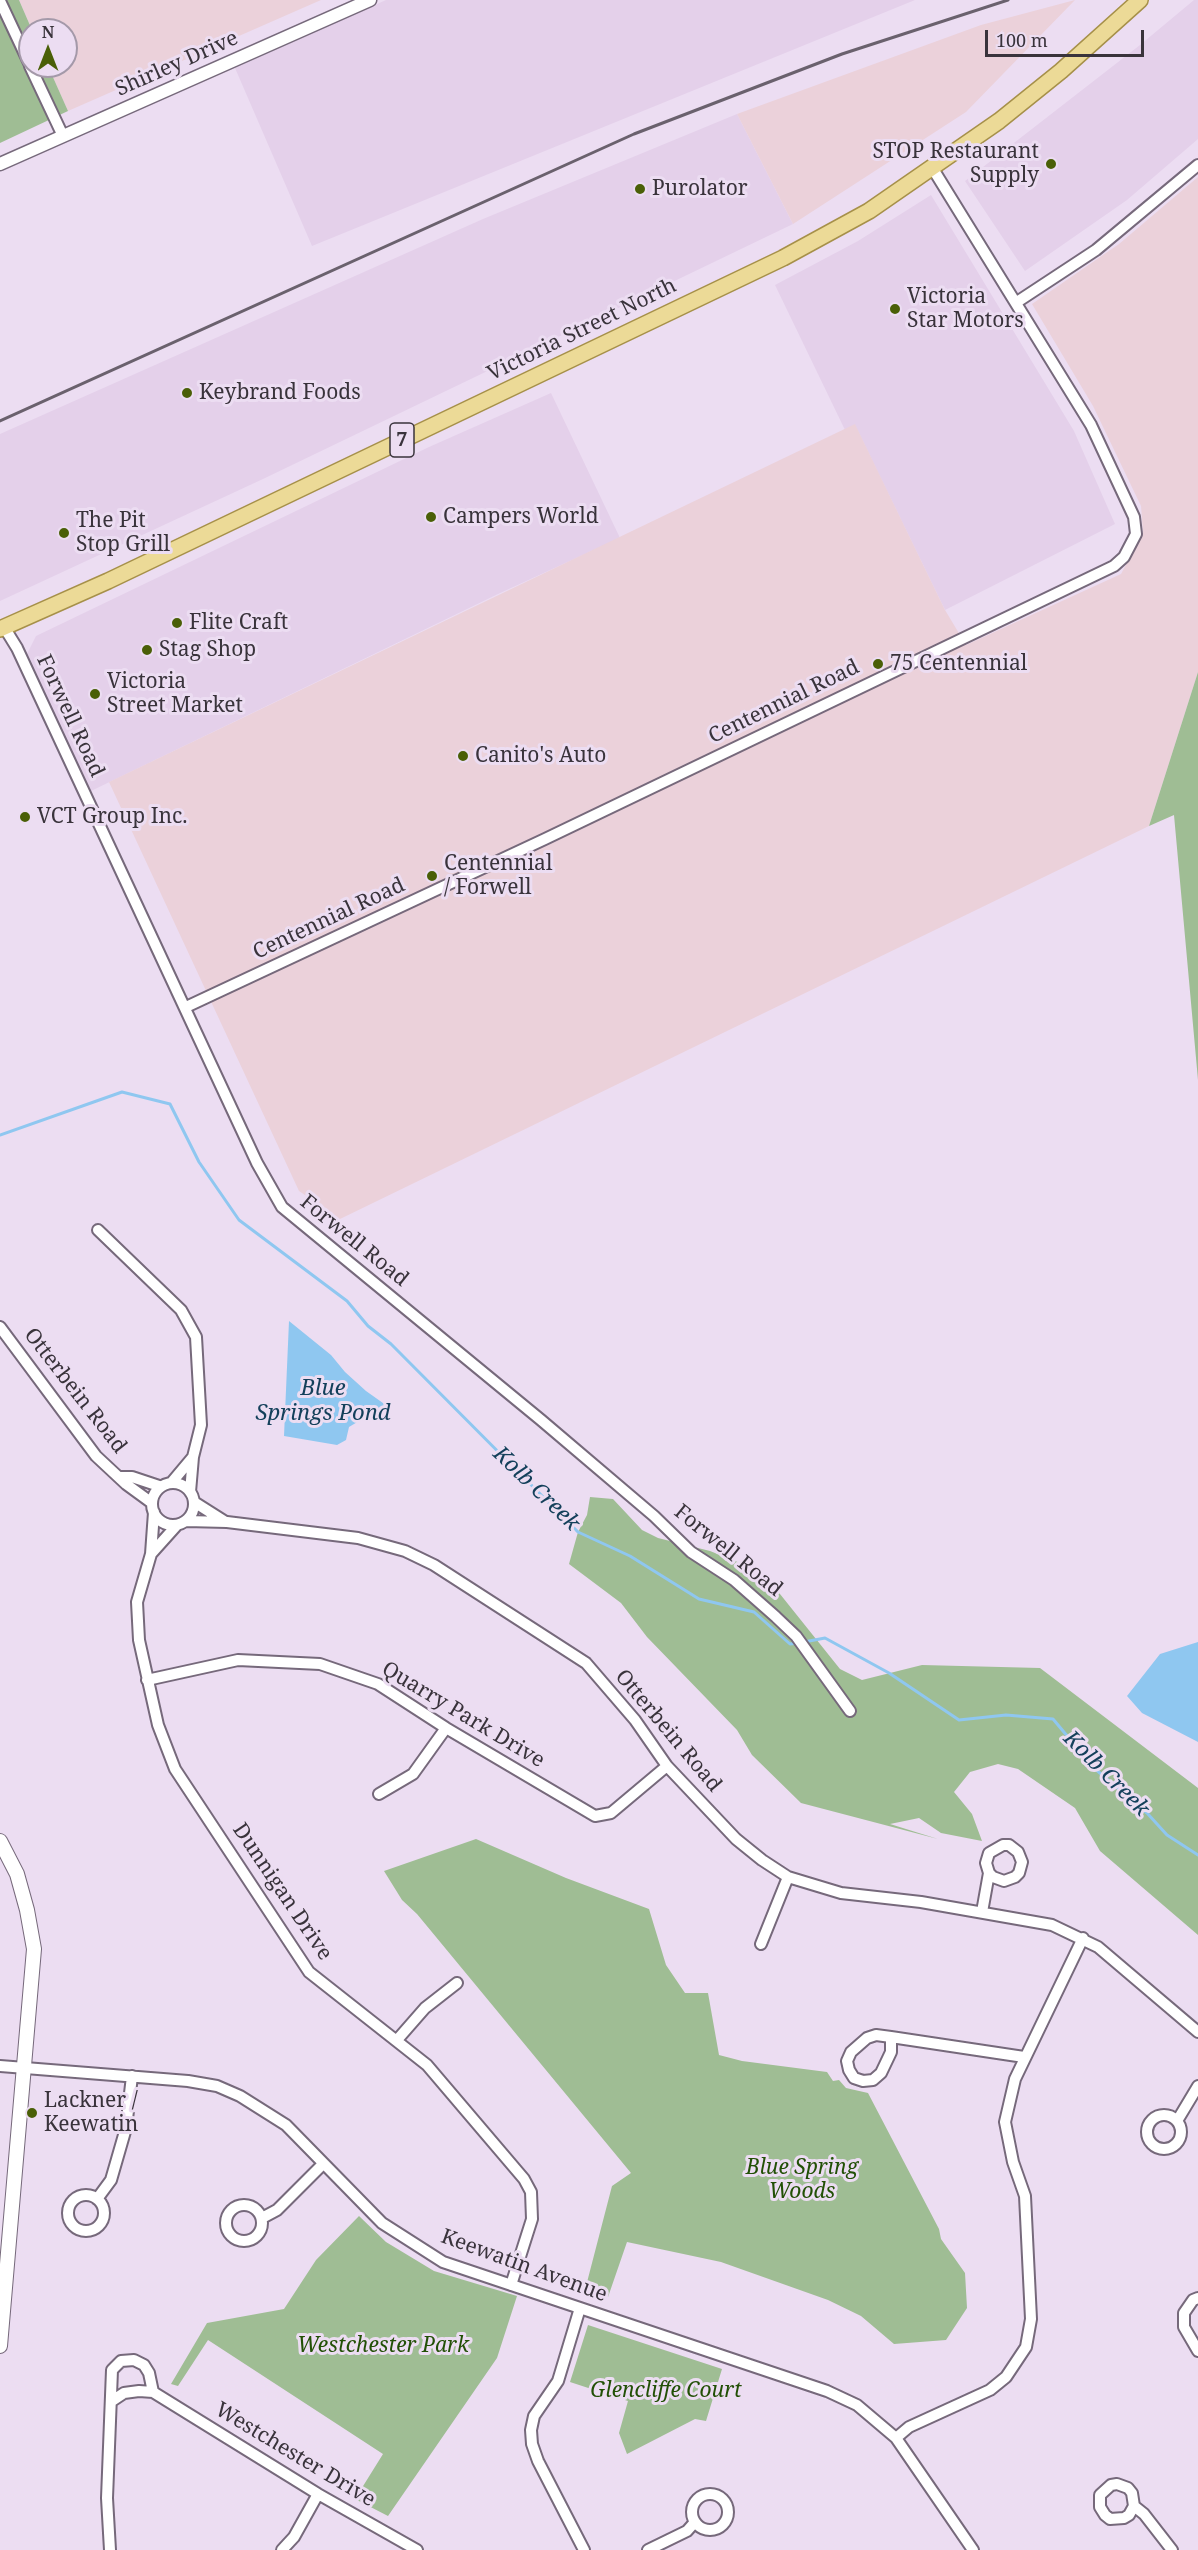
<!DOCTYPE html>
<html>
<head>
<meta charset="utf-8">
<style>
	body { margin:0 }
	#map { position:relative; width:1198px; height:2550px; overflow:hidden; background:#ecddf2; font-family:"Noto Serif",serif }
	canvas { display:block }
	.north { position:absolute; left:18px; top:18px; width:60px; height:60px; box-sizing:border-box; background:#ecddf2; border:2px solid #a499a9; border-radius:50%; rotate:0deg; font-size:16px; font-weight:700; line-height:24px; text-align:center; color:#39333b }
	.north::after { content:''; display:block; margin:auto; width:21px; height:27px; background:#4a5f07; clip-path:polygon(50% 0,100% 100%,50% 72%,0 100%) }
	.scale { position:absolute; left:985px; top:30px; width:159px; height:27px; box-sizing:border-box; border:3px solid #39333b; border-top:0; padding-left:8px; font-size:18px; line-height:21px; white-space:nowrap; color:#39333b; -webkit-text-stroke:4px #ecddf2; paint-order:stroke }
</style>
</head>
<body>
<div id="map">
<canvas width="1198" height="2550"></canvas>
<div class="north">N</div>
<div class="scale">100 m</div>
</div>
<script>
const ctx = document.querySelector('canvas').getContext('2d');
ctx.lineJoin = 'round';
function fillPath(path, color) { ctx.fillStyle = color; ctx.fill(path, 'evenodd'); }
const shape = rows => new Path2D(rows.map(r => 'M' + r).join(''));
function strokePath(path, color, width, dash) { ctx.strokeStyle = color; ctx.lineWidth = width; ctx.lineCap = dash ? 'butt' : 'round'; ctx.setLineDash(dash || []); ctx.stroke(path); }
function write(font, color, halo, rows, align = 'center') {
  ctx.font = font + ' "Noto Serif",serif'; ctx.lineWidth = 6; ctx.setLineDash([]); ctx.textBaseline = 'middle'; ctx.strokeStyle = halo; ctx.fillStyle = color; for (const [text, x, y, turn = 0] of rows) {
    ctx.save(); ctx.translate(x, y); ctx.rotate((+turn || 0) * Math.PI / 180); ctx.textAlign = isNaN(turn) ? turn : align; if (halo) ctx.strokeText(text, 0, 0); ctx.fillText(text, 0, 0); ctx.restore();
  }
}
fillPath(shape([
	[386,0,915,0,312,246,235,68],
	[1194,0,1198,0,1198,139,1127,200,1025,271,965,181,1140,45],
	[737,114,793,224,263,479,0,601,0,434,483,219],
	[931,195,1074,431,1115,524,945,610,855,425,845,430,775,285,858,241],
	[551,393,620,538,498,594,91,791,27,654,36,636,429,447]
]), '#e4d0ea');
fillPath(shape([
	[19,0,321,0,68,111,48,66,66,66,66,30,32,30],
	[1075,0,966,112,793,224,737,114,981,25],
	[1198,177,1198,672,1149,826,340,1219,299,1191,109,782,855,424,945,610,966,645,1121,574,1143,533,1141,506,1093,406,1032,304,1119,244]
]), '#ebd1da');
fillPath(shape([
	[0,0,19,0,32,30,30,30,30,66,48,66,68,111,0,143],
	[1198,672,1198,1080,1174,815,1149,826],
	[590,1497,613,1499,642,1530,658,1538,710,1551,745,1565,772,1584,840,1669,862,1680,922,1665,1040,1668,1198,1788,1198,1935,1100,1851,1075,1808,1018,1769,998,1764,970,1772,954,1792,972,1814,982,1841,941,1833,919,1818,890,1824,938,1839,801,1803,752,1755,737,1730,647,1637,621,1603,569,1564,578,1532,587,1515],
	[476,1839,566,1878,649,1909,666,1965,685,1993,708,1993,719,2055,742,2061,827,2072,833,2081,839,2080,846,2088,868,2093,939,2229,941,2239,965,2273,967,2308,946,2340,894,2344,861,2316,828,2300,721,2262,627,2242,608,2297,585,2290,612,2186,631,2173,417,1914,402,1900,384,1871],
	[359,2216,386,2242,434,2271,517,2296,497,2358,388,2516,355,2499,383,2454,208,2340,178,2386,171,2384,207,2323,284,2309,316,2260],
	[588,2325,722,2369,706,2421,695,2419,627,2454,619,2433,628,2401,570,2382]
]), '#9fbd94');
fillPath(shape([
	[289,1321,331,1355,345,1372,366,1391,390,1408,359,1421,349,1427,346,1440,337,1445,284,1436],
	[1198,1642,1198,1742,1142,1713,1127,1696,1160,1654]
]), '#8fc7f0');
strokePath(shape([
	[0,1135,122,1092,170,1104,199,1162,239,1220,347,1301,368,1326,391,1344,578,1532,630,1556,699,1599,754,1612,790,1644,798,1643],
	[804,1642,825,1638,889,1673,959,1720,1006,1715,1053,1719,1094,1768,1147,1813,1167,1835,1198,1855]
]), '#8fc7f0', 3);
const minor = shape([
	[0,1,30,65],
	[30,66,63,136],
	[1017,302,1096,250,1198,165],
	[4,627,17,648,257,1163,282,1207,541,1420,654,1516,691,1552,734,1580,776,1617,796,1636,850,1711],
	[186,1007,545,839,1114,566,1124,557,1136,534,1134,517,1091,425,933,169],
	[98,1230,181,1310,196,1337,201,1425,193,1457,190,1492],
	[0,1327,96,1456,126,1484,152,1503],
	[120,1477,132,1477,159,1486],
	[172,1482,193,1457],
	'152 1504a21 21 0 1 1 42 0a21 21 0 1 1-42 0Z',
	[194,1502,224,1521],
	[154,1512,151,1554,137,1602,139,1640,158,1725,175,1769,309,1972,427,2065,524,2179,531,2192,532,2219,511,2285],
	[186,1521,227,1522,358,1538,405,1551,434,1565,586,1663,635,1720,667,1766,736,1839,762,1860,788,1877,841,1893,921,1902,1052,1925,1098,1947,1198,2032],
	[151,1554,177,1525],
	[147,1680,238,1660,320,1664,378,1684,446,1728,595,1816,611,1813,667,1766],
	[379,1794,413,1774,446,1728],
	[982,1912,989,1873,986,1863,989,1853,1003,1845,1009,1845,1018,1852,1022,1862,1019,1873,1015,1877,1004,1881,993,1877,989,1873],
	[761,1944,788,1877],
	[876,2035,891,2037,891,2052,881,2073,873,2080,863,2081,854,2078,849,2070,847,2061,851,2052,867,2038,876,2035],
	[891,2037,1024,2057],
	[397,2040,425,2008,457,1983],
	[0,2066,188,2081,217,2086,240,2096,286,2125,382,2223,443,2262,827,2391,857,2405,896,2438,973,2550],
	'1147 2132a17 17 0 1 1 34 0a17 17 0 1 1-34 0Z',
	[1177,2121,1198,2086],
	'68 2213a18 18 0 1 1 36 0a18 18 0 1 1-36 0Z',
	[97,2199,111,2180,126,2128,132,2076],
	'226 2223a18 18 0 1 1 36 0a18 18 0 1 1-36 0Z',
	[262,2218,277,2210,323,2164],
	[1198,2298,1193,2300,1184,2313,1184,2327,1198,2351],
	[580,2308,558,2381,534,2416,531,2430,532,2444,538,2461,584,2550],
	[112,2401,124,2393,139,2391,153,2392],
	[896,2438,909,2427,990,2390,1006,2377,1026,2347,1031,2319,1025,2196,1013,2162,1005,2122,1015,2079,1083,1938],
	'692 2512a18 18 0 1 1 36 0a18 18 0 1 1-36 0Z',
	[1134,2506,1129,2515,1124,2518,1110,2519,1105,2515,1100,2507,1100,2495,1111,2485,1117,2484,1128,2488,1132,2493,1134,2506,1144,2514,1172,2550],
	[110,2550,107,2498,112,2370,121,2361,134,2360,144,2365,149,2373,153,2392,318,2494,417,2550],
	[282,2550,294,2537,318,2494],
	[648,2550,687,2531,695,2522]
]);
const tertiary = shape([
	[0,164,370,0]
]);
const secondary = shape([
	[0,1841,17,1874,27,1910,34,1949,0,2346]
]);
const primary = shape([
	[0,629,108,581,783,258,869,211,999,121,1061,71,1140,0]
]);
strokePath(minor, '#76697b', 14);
strokePath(tertiary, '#76697b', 15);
strokePath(secondary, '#76697b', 16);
strokePath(primary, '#a69049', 18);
strokePath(minor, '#fff', 10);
strokePath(tertiary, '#fff', 12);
strokePath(secondary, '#fff', 14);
strokePath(primary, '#ecda97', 15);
strokePath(shape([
	[0,421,634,134,842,54,1008,0]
]), '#6a616d', 3);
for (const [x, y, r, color] of [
	[1051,164,6,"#4a5f07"],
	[640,189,6,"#4a5f07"],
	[895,309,6,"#4a5f07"],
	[187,393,6,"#4a5f07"],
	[431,517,6,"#4a5f07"],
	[64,533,6,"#4a5f07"],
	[177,623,6,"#4a5f07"],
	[147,650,6,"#4a5f07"],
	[878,664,6,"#4a5f07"],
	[95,694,6,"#4a5f07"],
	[463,756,6,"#4a5f07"],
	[25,817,6,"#4a5f07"],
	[432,876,6,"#4a5f07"],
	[32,2113,6,"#4a5f07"]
]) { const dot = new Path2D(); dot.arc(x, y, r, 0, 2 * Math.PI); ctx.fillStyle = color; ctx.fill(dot); strokePath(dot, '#ecddf2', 2); }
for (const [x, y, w] of [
	[402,440,24]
]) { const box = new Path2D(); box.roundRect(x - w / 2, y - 17, w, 34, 4.5); ctx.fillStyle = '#ecddf2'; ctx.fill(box); strokePath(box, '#39333b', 1.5); }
write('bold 20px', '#39333b', null, [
	["7",402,440]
]);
write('21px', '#39333b', '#ecddf2', [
	["Shirley Drive",177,64,-24],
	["Victoria Street North",582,330,-26],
	["Centennial Road",784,702,-26],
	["Forwell Road",70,716,65],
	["Centennial Road",329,919,-25],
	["Forwell Road",354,1241,39],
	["Otterbein Road",75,1391,52],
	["Forwell Road",728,1551,39],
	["Quarry Park Drive",463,1715,31],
	["Otterbein Road",668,1731,50],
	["Dunnigan Drive",282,1892,56],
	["Keewatin Avenue",524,2266,20],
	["Westchester Drive",295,2455,31]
]);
write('21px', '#39333b', '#ecddf2', [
	["STOP Restaurant",1039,152,"right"],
	["Supply",1039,176,"right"],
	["Purolator",652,189],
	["Victoria",907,297],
	["Star Motors",907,321],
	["Keybrand Foods",199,393],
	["Campers World",443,517],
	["The Pit",76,521],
	["Stop Grill",76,545],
	["Flite Craft",189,623],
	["Stag Shop",159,650],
	["75 Centennial",890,664],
	["Victoria",107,682],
	["Street Market",107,706],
	["Canito's Auto",475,756],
	["VCT Group Inc.",37,817],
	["Centennial",444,864],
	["/ Forwell",444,888],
	["Lackner /",44,2101],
	["Keewatin",44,2125]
], 'left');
write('italic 21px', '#225006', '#ecddf2', [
	["Blue Spring",802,2168],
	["Woods",802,2192],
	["Westchester Park",383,2346],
	["Glencliffe Court",666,2391]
]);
write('italic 22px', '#14405b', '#ecddf2', [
	["Blue",323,1389],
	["Springs Pond",323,1414],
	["Kolb Creek",536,1489,44],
	["Kolb Creek",1106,1774,45]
]);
</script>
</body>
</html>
